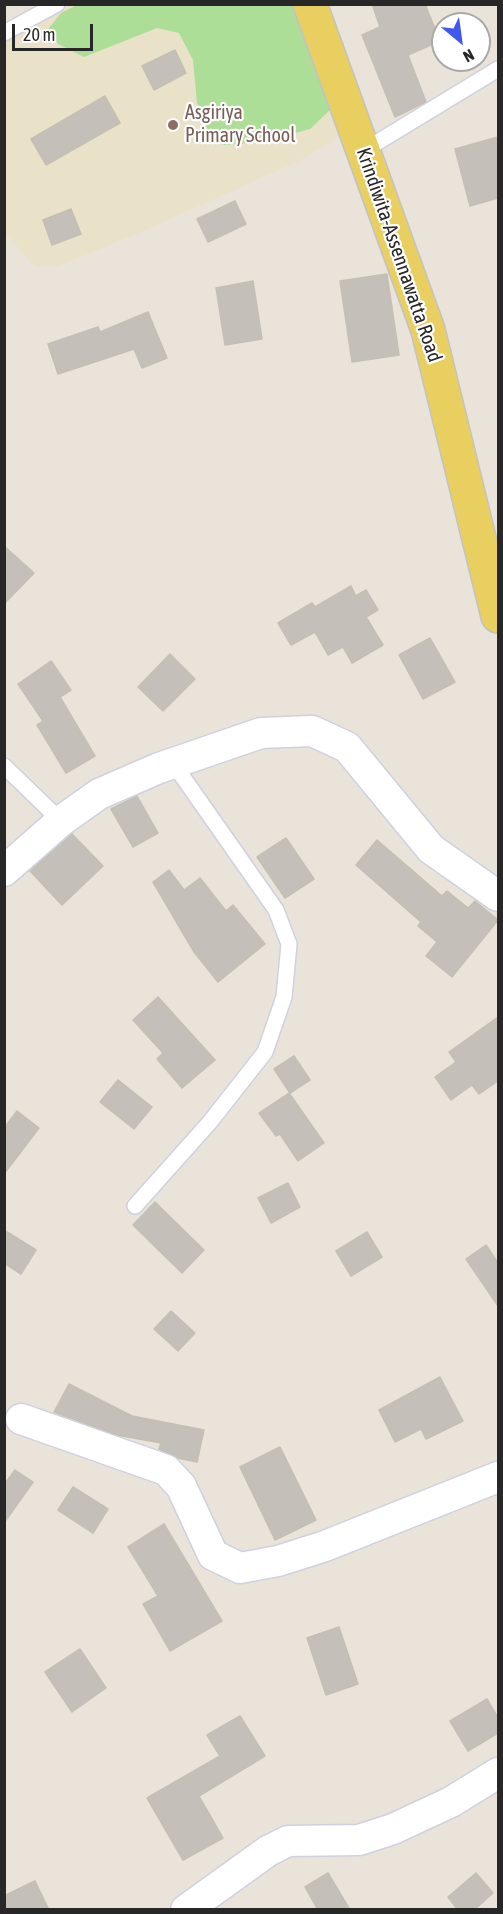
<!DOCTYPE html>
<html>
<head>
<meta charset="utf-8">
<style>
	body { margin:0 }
	#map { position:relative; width:503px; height:1914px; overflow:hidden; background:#e9e3d9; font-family:"Asap Condensed",sans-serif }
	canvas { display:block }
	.frame { position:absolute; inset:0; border:6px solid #272727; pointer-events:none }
	.north { position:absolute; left:431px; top:12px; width:60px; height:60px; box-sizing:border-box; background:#fff; border:2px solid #a9a9a9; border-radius:50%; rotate:151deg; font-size:16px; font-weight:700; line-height:24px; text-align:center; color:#272727 }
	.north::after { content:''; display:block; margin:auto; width:21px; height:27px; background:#4058ef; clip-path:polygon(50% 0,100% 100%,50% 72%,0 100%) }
	.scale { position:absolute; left:12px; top:24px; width:81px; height:27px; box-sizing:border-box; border:3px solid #272727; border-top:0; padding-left:8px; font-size:18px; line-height:21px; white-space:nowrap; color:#272727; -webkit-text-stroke:4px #fff; paint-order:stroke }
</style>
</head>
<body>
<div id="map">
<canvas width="503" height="1914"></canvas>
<div class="frame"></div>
<div class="north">N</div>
<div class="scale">20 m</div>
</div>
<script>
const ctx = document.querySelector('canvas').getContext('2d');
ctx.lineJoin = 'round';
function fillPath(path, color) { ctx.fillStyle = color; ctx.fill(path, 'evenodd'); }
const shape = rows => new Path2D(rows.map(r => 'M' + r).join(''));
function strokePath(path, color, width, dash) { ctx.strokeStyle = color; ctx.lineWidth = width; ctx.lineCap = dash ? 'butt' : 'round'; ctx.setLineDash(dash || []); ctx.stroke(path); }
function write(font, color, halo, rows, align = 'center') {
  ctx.font = font + ' "Asap Condensed",sans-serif'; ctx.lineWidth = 4.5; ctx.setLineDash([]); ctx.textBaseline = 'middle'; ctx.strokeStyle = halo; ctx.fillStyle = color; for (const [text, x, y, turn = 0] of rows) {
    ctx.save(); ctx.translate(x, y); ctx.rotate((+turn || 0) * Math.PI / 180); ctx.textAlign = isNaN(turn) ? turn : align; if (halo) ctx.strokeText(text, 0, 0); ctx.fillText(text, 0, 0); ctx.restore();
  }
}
fillPath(shape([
	[70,5,304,5,343,113,339,137,303,159,141,232,59,266,35,267,5,233,4,42]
]), '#eae1c9');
fillPath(shape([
	[77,5,299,5,329,102,330,110,310,129,264,142,223,145,207,131,197,103,193,60,179,33,157,28,84,57,58,44,49,28,61,13]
]), '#acde98');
const building = shape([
	[372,4,425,4,440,41,408,55,426,102,395,117,362,35,380,27,372,4],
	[175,50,186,73,154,90,142,66,175,50],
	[105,96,120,123,46,165,31,139,105,96],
	[498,137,498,198,470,206,455,149,498,137],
	[235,201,246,224,208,242,197,219,235,201],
	[71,209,81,234,52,245,43,220,71,209],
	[387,274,399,355,352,362,340,281,387,274],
	[253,281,262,339,225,345,216,288,253,281],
	[148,312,167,358,142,368,134,349,58,374,48,344,98,327,100,332,148,312],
	[4,546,34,573,4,604,4,546],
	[351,586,356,596,366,590,378,610,366,617,383,645,352,663,343,647,328,655,315,632,291,645,278,623,312,603,315,607,351,586],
	[430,638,455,682,423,699,399,655,430,638],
	[170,654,195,679,163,711,138,687,170,654],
	[51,661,71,690,60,697,95,756,66,773,37,725,43,721,18,684,51,661],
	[137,796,158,833,133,847,111,809,137,796],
	[72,834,103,866,62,905,30,871,72,834],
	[286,838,314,879,285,898,257,857,286,838],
	[377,840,442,896,447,891,468,908,475,901,498,920,452,977,426,956,437,942,418,926,421,922,356,865,377,840],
	[169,870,184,890,200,878,226,911,233,905,265,944,218,982,194,952,153,882,169,870],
	[158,997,215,1060,182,1088,157,1059,163,1053,133,1020,158,997],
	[498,1017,498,1081,479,1094,472,1085,451,1100,435,1077,456,1062,449,1052,498,1017],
	[294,1056,310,1080,290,1093,274,1069,294,1056],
	[118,1080,152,1107,134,1129,100,1102,118,1080],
	[289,1093,324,1143,298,1161,280,1134,276,1136,259,1113,289,1093],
	[17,1111,39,1128,4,1174,4,1128,17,1111],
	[288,1183,300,1207,271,1223,258,1198,288,1183],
	[155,1202,204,1250,182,1273,133,1225,155,1202],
	[4,1230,36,1250,21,1274,4,1263,4,1230],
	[367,1232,382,1257,351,1276,336,1251,367,1232],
	[486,1245,498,1263,498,1306,466,1259,486,1245],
	[171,1311,195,1333,178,1351,154,1329,171,1311],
	[440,1377,463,1421,426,1439,421,1429,395,1442,379,1410,440,1377],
	[69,1384,132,1416,204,1430,197,1462,178,1458,159,1449,161,1443,117,1435,54,1412,69,1384],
	[280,1447,316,1520,275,1540,240,1467,280,1447],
	[15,1470,33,1482,4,1523,4,1485,15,1470],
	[73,1487,108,1509,93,1533,58,1510,73,1487],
	[164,1524,222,1621,170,1651,143,1604,158,1596,128,1547,164,1524],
	[339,1627,358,1684,326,1695,307,1638,339,1627],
	[80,1649,106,1688,72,1712,45,1672,80,1649],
	[487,1699,498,1718,498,1733,468,1751,450,1721,487,1699],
	[240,1716,265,1756,199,1796,223,1838,183,1860,147,1798,220,1756,207,1735,240,1716],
	[328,1873,350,1910,318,1910,305,1887,328,1873],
	[476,1873,493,1893,474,1910,458,1910,448,1897,476,1873],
	[35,1881,49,1910,4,1910,4,1896,35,1881]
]);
fillPath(building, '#c4c0b9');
strokePath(building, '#c4bfb3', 1.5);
const service = shape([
	[4,33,57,4],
	[363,151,498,69],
	[4,766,61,821],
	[135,1206,210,1122,265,1052,284,997,289,944,276,910,173,763]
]);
const minor = shape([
	[4,871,61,821,99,794,159,768,261,733,312,731,347,747,431,849,498,896],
	[21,1419,166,1470,181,1486,213,1555,240,1568,278,1561,325,1546,498,1477],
	[186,1910,268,1851,288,1841,359,1840,393,1829,451,1802,498,1773]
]);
const primary = shape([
	[310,4,428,330,498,616]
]);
strokePath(service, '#cfd1e0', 18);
strokePath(minor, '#cfd1e0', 33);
strokePath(primary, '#c3c3c3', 36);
strokePath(service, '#fff', 15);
strokePath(minor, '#fff', 30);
strokePath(primary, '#e8cf60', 33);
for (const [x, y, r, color] of [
	[173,125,6,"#8d6e63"]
]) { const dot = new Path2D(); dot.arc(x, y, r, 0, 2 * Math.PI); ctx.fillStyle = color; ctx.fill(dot); strokePath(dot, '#fff', 2); }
write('20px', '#785e54', '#fff', [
	["Asgiriya",185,113],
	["Primary School",185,136]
], 'left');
write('20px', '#272727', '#fff', [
	["Krindiwita-Assennawatta Road",399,255,71]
]);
</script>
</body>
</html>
